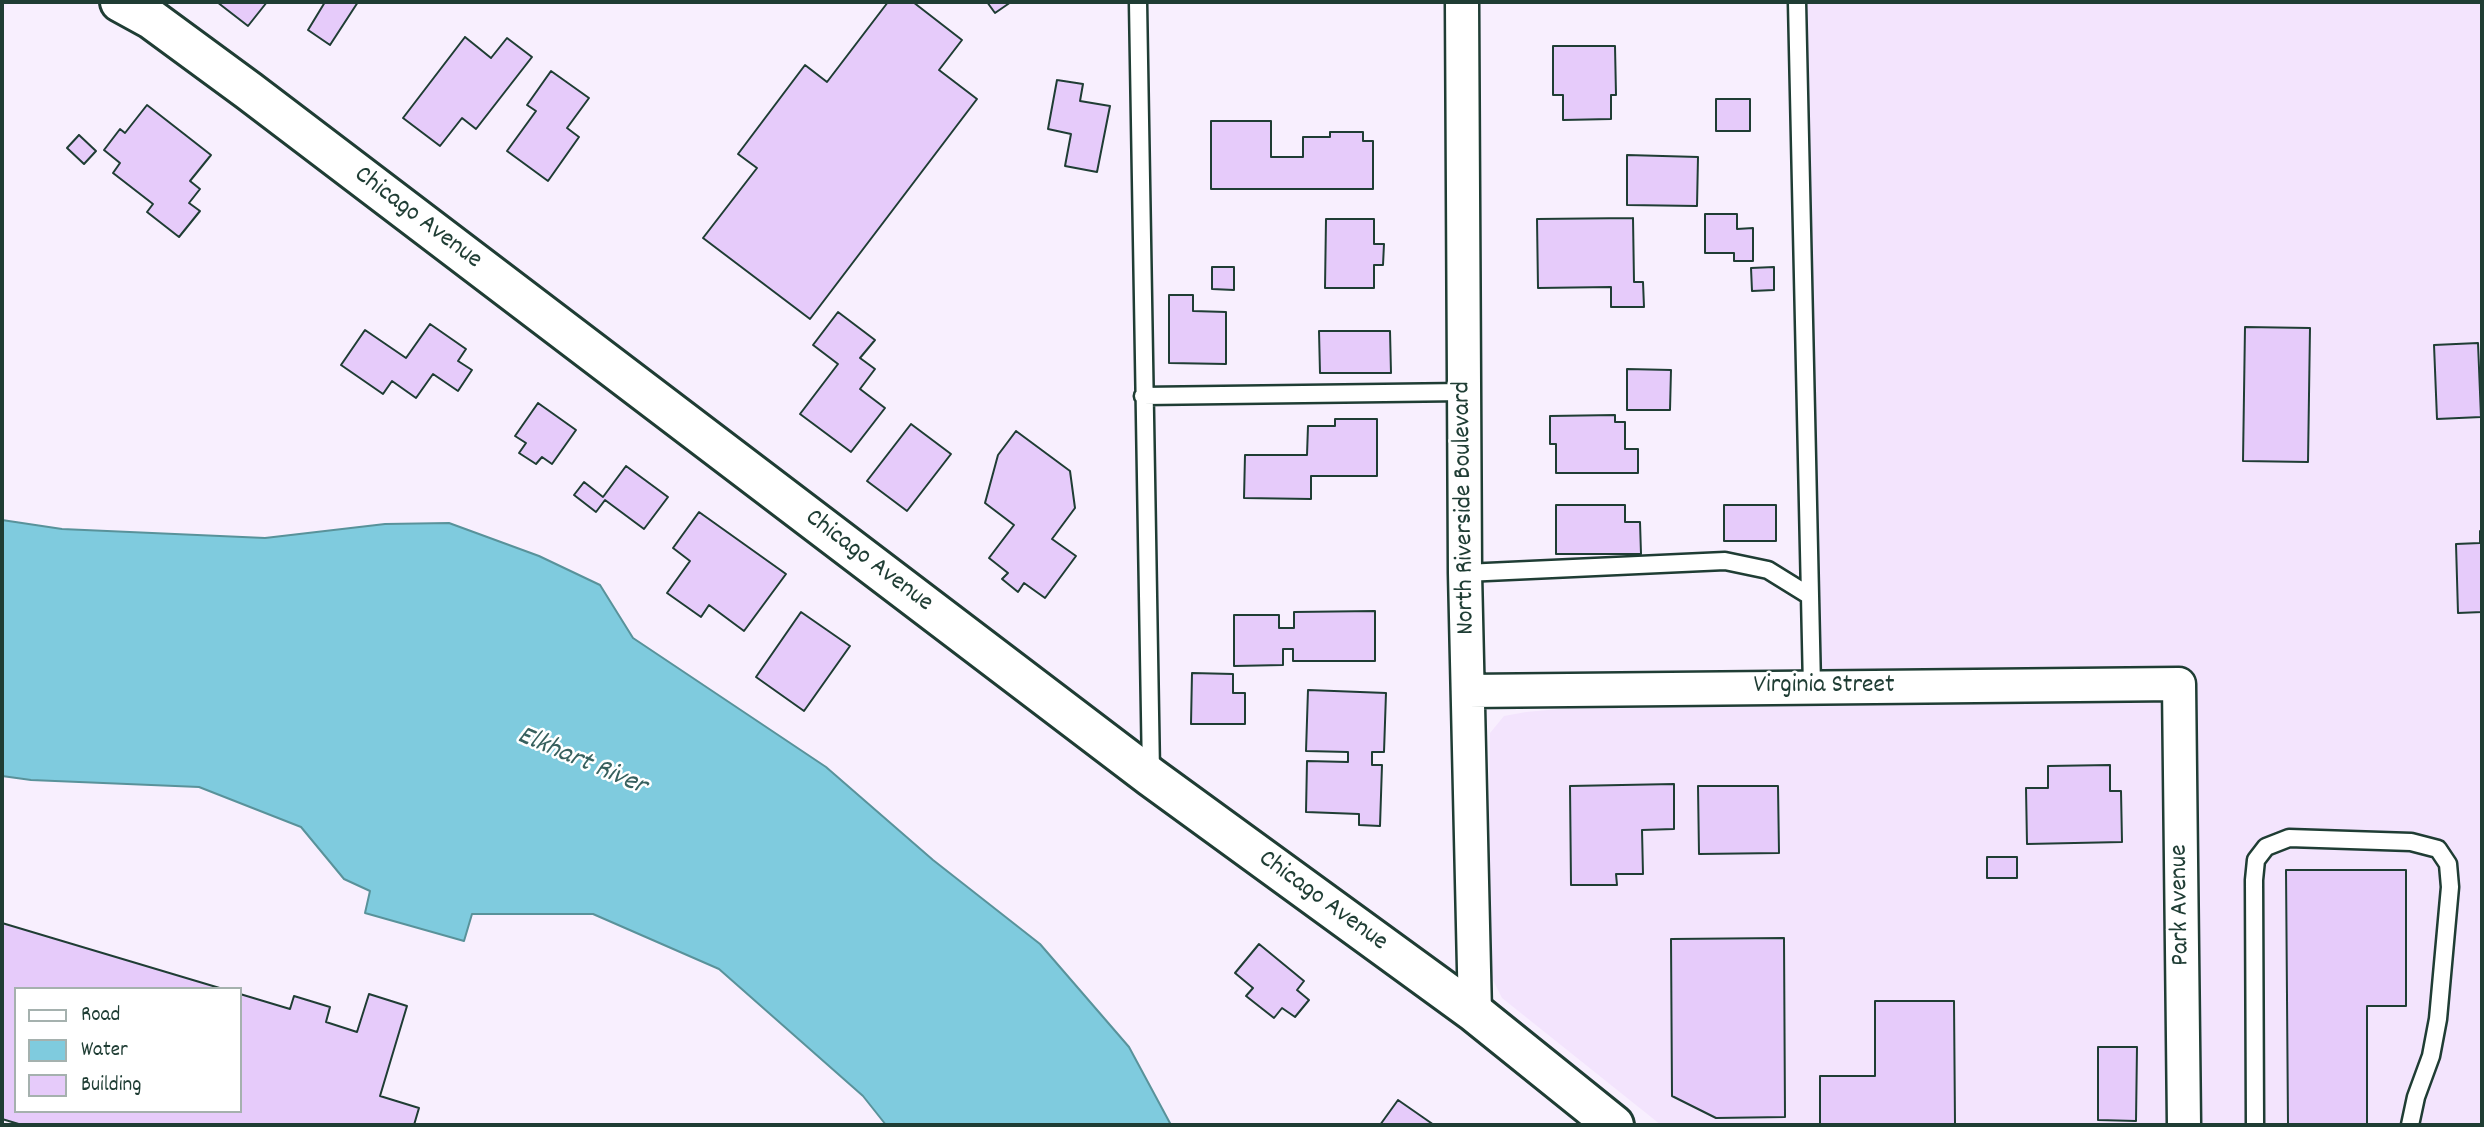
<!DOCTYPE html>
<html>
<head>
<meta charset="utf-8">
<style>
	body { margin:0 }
	#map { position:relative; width:2484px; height:1127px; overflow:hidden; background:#f8effe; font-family:Dekko,sans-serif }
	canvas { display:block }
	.frame { position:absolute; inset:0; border:4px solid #1f3d34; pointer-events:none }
	.legend { position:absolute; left:14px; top:987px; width:228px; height:126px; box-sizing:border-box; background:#fff; border:2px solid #a5b1ae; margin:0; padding:9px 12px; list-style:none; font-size:21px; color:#1f3d34 }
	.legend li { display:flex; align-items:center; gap:14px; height:35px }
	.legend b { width:35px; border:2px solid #a5b1ae }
</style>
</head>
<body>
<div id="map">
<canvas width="2484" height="1127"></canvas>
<div class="frame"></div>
<ul class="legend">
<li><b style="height:9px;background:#fff"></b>Road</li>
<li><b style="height:19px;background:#7fcbde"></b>Water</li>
<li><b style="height:19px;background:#e6cbfa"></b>Building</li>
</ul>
</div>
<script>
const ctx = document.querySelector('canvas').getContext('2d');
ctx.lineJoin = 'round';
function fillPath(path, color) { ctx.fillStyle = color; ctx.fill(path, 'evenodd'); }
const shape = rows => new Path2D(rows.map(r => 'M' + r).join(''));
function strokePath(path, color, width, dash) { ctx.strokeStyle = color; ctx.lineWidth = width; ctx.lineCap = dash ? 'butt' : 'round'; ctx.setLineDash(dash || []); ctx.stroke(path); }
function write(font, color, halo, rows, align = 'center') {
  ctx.font = font + ' Dekko,sans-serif'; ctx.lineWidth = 5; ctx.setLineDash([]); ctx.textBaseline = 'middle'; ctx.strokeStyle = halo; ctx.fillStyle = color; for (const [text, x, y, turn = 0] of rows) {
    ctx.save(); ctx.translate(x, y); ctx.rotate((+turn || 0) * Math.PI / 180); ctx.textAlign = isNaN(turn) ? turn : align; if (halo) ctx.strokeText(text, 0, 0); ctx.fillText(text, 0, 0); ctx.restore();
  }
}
fillPath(shape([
	[1797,2,2482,2,2482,1125,1661,1125,1502,998,1492,978,1488,951,1490,733,1504,716,1526,712,1812,686]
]), '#f3e4fd');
const water = shape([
	[2,520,62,529,265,538,385,524,449,523,539,556,600,585,633,638,826,767,933,860,1040,944,1129,1047,1171,1125,886,1125,863,1096,719,969,593,914,472,914,464,941,365,913,370,891,344,879,301,827,199,787,31,780,2,776,2,520]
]);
fillPath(water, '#7fcbde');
strokePath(water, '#59929a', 2);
const building = shape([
	[217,2,267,2,248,26,217,2],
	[325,2,358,2,330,45,308,30,325,2],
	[888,2,913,2,962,40,939,70,977,99,810,319,703,238,757,168,738,154,805,65,827,82,888,2],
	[987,2,1011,2,995,13,987,2],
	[465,37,491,58,507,38,532,57,476,129,462,118,440,146,403,118,465,37],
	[1553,46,1615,46,1616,95,1611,95,1611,119,1563,120,1563,95,1553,95,1553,46],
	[551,71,589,98,567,128,579,137,548,181,507,151,536,111,527,105,551,71],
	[1057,80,1083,84,1080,101,1110,106,1097,172,1065,166,1071,134,1048,129,1057,80],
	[1716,99,1750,99,1750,131,1716,131,1716,99],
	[147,105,211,155,190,181,200,189,189,203,200,211,179,237,147,212,153,204,113,173,120,163,104,150,120,129,125,133,147,105],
	[1211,121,1271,121,1271,157,1303,157,1303,137,1330,137,1330,132,1363,132,1363,141,1373,141,1373,189,1211,189,1211,121],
	[79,135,96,151,84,164,67,148,79,135],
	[1627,155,1698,157,1697,206,1627,205,1627,155],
	[1705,214,1737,214,1737,229,1753,228,1753,261,1734,261,1734,253,1705,253,1705,214],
	[1633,218,1634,282,1643,282,1644,307,1611,307,1611,287,1538,288,1537,219,1633,218],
	[1326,219,1374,219,1374,244,1384,244,1383,265,1374,265,1374,288,1325,288,1326,219],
	[1212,267,1234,267,1234,290,1212,289,1212,267],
	[1774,267,1774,290,1752,291,1751,268,1774,267],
	[1169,295,1193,295,1193,311,1226,312,1226,364,1169,363,1169,295],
	[838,312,875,340,860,358,875,369,860,389,885,408,851,452,800,414,838,364,813,345,838,312],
	[430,324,466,349,458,361,472,370,458,391,433,374,416,398,392,381,383,394,341,365,365,330,406,358,430,324],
	[2245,327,2310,328,2308,462,2243,461,2245,327],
	[1319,331,1390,331,1391,373,1320,373,1319,331],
	[2478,343,2481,417,2437,419,2434,345,2478,343],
	[1627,369,1671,370,1670,410,1627,410,1627,369],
	[538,403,576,430,552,464,542,457,536,464,519,453,526,443,515,436,538,403],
	[1615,415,1615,422,1625,422,1625,449,1638,449,1638,473,1556,473,1556,444,1550,444,1550,416,1615,415],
	[1335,419,1377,419,1377,476,1311,476,1311,499,1244,498,1245,455,1307,455,1308,426,1335,426,1335,419],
	[911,424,951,454,907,511,867,481,911,424],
	[1016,431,1070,471,1075,508,1052,539,1076,556,1045,598,1024,583,1018,592,1002,579,1008,573,989,558,1014,525,985,503,998,455,1016,431],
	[626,466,668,497,644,529,605,500,596,512,574,495,584,482,603,497,626,466],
	[1556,505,1625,505,1625,522,1640,522,1641,554,1556,554,1556,505],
	[1724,505,1776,505,1776,541,1724,541,1724,505],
	[699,512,786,574,744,631,709,605,701,617,667,593,690,561,673,548,699,512],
	[2480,531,2482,531,2482,612,2458,613,2456,544,2480,543,2480,531],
	[1375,611,1375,661,1293,661,1293,649,1283,649,1283,665,1234,666,1234,615,1279,615,1279,628,1294,628,1294,612,1375,611],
	[801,612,850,646,804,711,756,677,801,612],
	[1192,673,1233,674,1233,693,1245,693,1245,724,1191,724,1192,673],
	[1308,690,1386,693,1384,752,1372,752,1372,765,1382,765,1380,826,1359,825,1359,814,1306,812,1307,761,1348,762,1348,752,1306,751,1308,690],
	[2110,765,2110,791,2121,791,2122,842,2027,844,2026,788,2048,788,2048,766,2110,765],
	[1674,784,1674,829,1642,830,1643,874,1616,874,1617,885,1571,885,1570,786,1674,784],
	[1698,786,1778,786,1779,853,1699,854,1698,786],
	[1987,857,2017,857,2017,878,1987,878,1987,857],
	[2286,870,2406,870,2406,1006,2367,1006,2367,1125,2288,1125,2286,870],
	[2,923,223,989,16,989,16,1111,240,1111,240,994,290,1009,294,996,330,1007,326,1022,357,1032,369,994,407,1006,380,1096,419,1108,414,1125,22,1125,2,1119,2,923],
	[1784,938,1785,1117,1716,1118,1672,1096,1671,939,1784,938],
	[1259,944,1304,981,1297,990,1309,1000,1295,1017,1282,1008,1274,1018,1246,996,1253,988,1235,973,1259,944],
	[1875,1001,1954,1001,1955,1125,1820,1125,1820,1076,1875,1076,1875,1001],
	[2098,1047,2137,1047,2136,1121,2098,1120,2098,1047],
	[1398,1100,1434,1125,1380,1125,1398,1100]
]);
fillPath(building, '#e6cbfa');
strokePath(building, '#1f3d34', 2);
const lane = shape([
	[1138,2,1151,773],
	[1797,2,1812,687],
	[1143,396,1464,392],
	[1465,573,1725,561,1768,570,1810,596],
	[2255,1125,2254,880,2256,860,2266,847,2289,838,2411,842,2438,849,2448,864,2450,887,2438,1019,2431,1056,2416,1097,2410,1125]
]);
const street = shape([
	[1462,2,1465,573,1475,1013],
	[1468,691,2179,684,2184,1125]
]);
const secondary = shape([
	[120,2,151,19,249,91,1151,777,1475,1013,1614,1125]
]);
strokePath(lane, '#1f3d34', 21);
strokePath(street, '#1f3d34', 37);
strokePath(secondary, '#1f3d34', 44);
strokePath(lane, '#fff', 16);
strokePath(street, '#fff', 32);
strokePath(secondary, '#fff', 38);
write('26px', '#1f3d34', '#fff', [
	["Chicago Avenue",417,219,37],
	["North Riverside Boulevard",1466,508,-91],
	["Chicago Avenue",868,562,37],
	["Virginia Street",1824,687],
	["Chicago Avenue",1322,902,36],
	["Park Avenue",2182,905,-91]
]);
write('italic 28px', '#37605e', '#fff', [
	["Elkhart River",581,763,23]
]);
</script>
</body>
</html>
